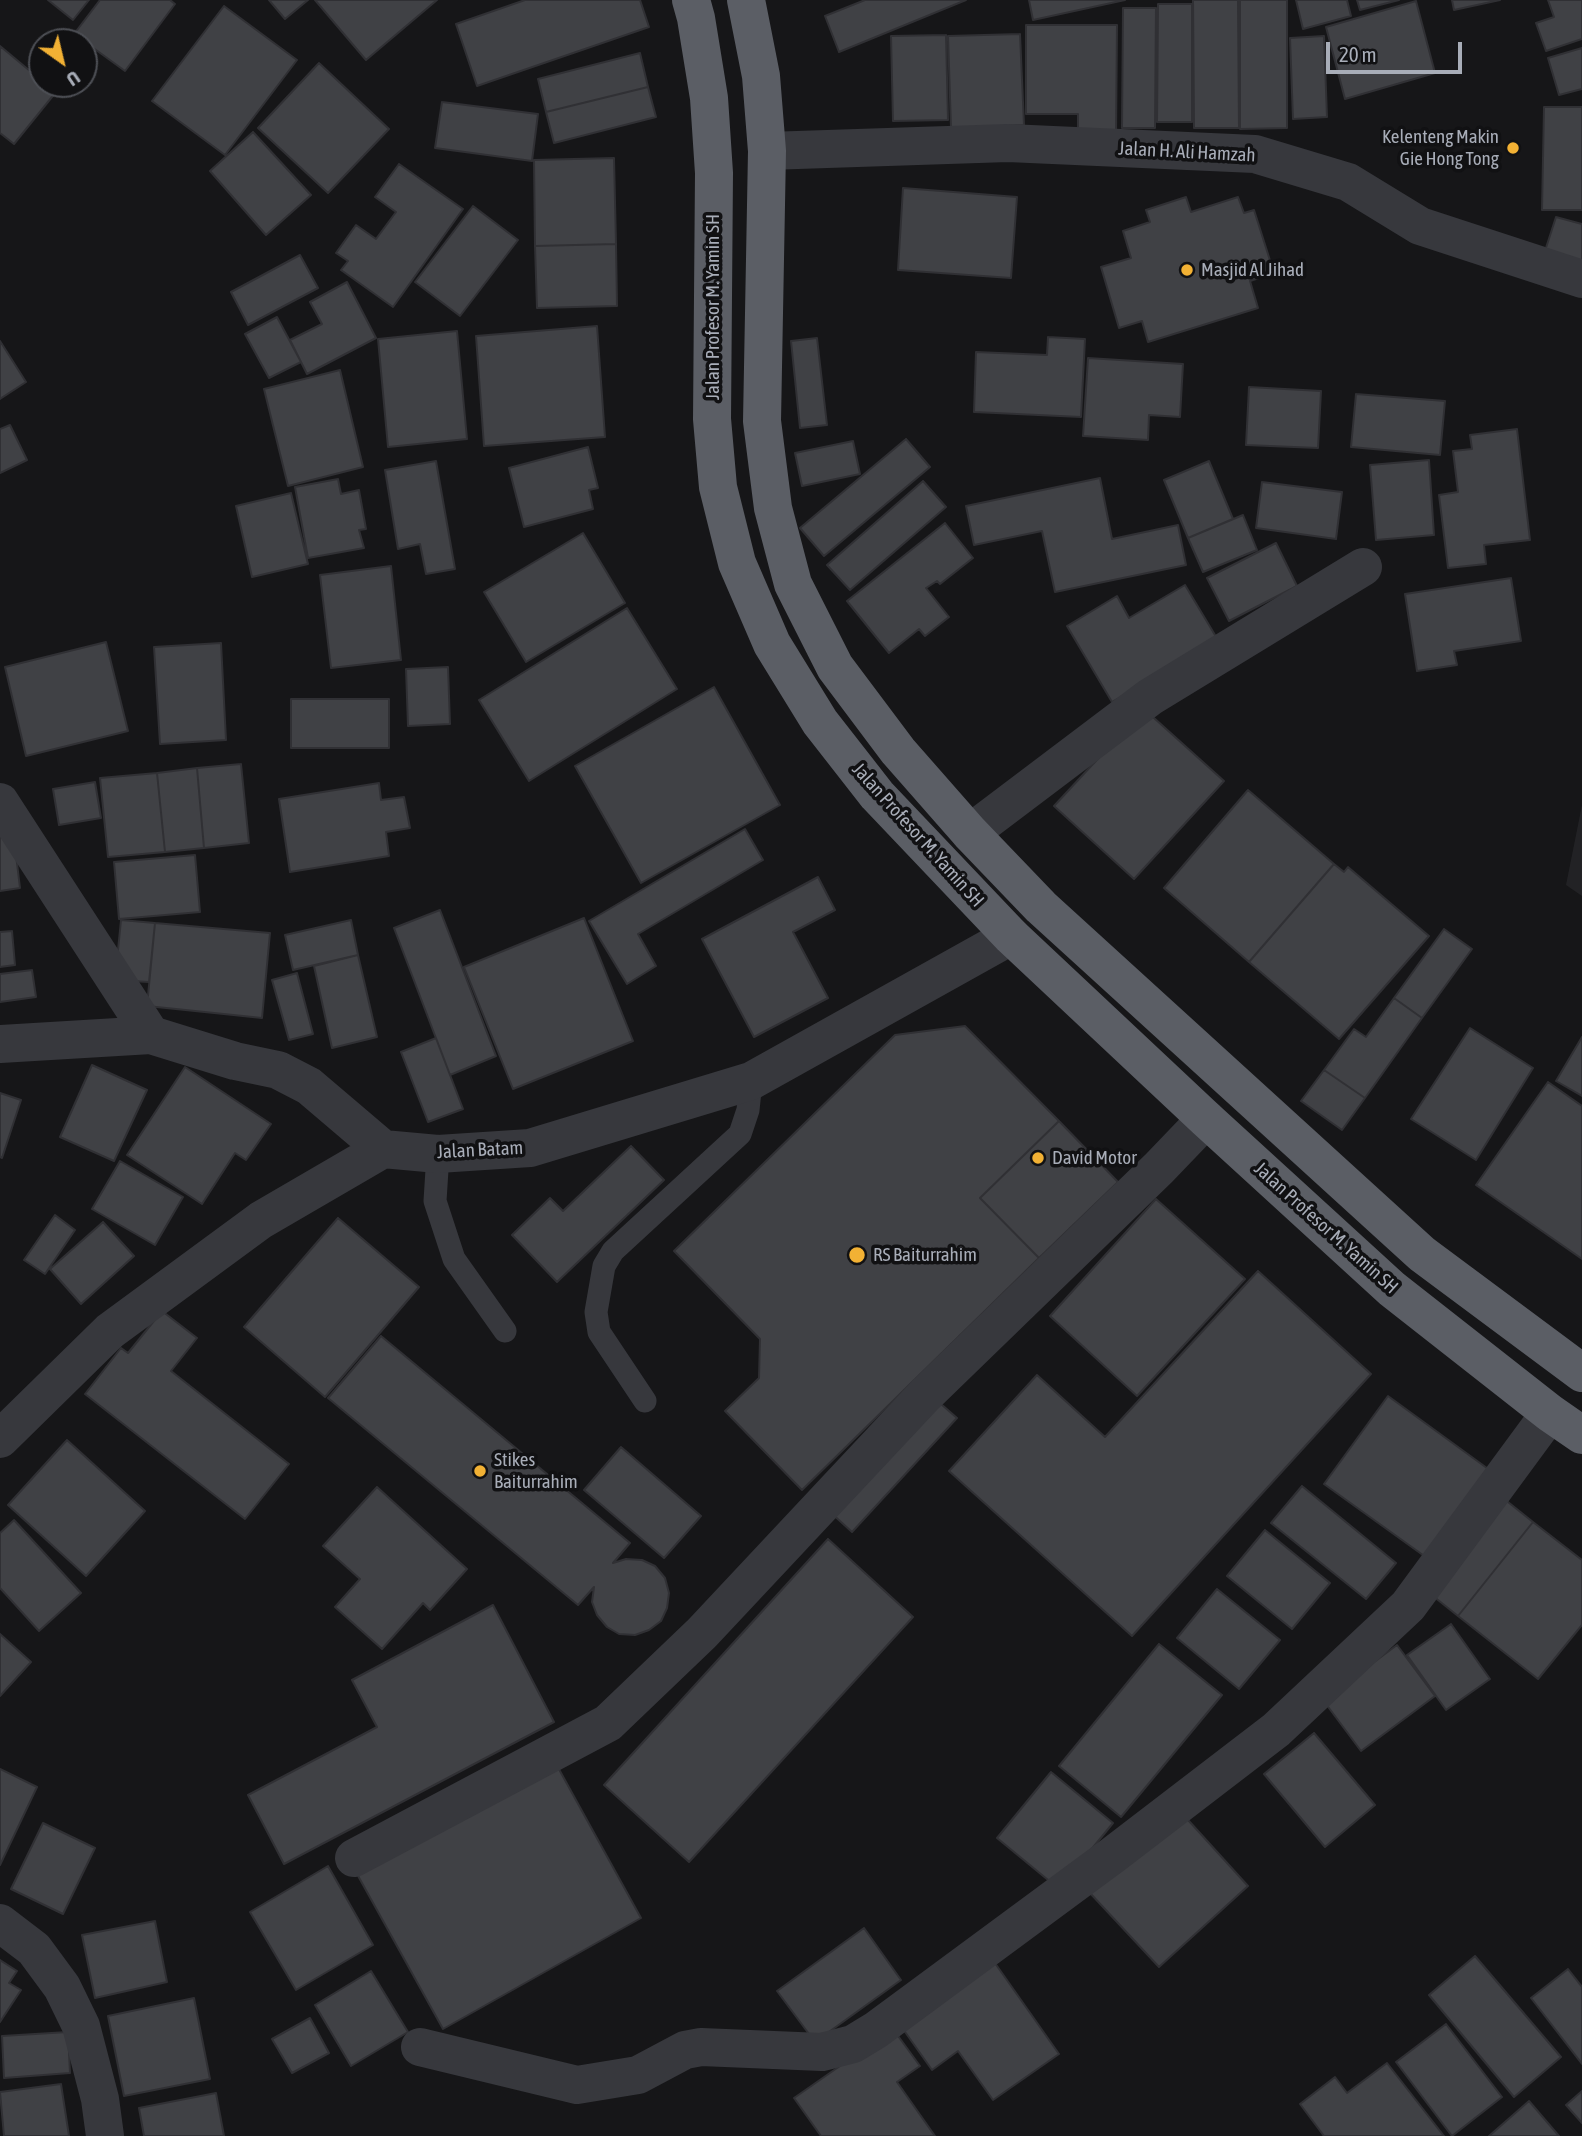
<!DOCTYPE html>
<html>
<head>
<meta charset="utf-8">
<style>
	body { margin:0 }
	#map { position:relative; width:1582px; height:2136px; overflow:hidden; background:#161618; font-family:"Asap Condensed",sans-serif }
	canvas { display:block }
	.north { position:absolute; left:28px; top:28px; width:70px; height:70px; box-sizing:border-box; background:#111113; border:2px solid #4d4f55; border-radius:50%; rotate:146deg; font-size:19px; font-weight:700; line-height:28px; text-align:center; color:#a8adb8 }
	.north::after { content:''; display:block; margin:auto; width:24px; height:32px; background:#f2b134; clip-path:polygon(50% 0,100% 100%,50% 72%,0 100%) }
	.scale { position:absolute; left:1326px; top:42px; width:136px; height:32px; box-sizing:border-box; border:4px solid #a8adb8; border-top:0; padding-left:9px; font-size:21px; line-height:24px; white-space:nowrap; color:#a8adb8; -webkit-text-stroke:5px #111113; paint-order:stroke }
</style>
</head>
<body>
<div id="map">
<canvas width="1582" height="2136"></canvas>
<div class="north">U</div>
<div class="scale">20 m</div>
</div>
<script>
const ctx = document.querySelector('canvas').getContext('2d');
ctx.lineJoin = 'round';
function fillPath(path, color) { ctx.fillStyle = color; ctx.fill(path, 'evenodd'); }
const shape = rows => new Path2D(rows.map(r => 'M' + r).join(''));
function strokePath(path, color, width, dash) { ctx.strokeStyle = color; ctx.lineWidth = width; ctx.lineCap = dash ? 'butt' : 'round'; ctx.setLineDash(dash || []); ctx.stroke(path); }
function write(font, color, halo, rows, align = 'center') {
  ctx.font = font + ' "Asap Condensed",sans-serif'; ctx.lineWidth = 7; ctx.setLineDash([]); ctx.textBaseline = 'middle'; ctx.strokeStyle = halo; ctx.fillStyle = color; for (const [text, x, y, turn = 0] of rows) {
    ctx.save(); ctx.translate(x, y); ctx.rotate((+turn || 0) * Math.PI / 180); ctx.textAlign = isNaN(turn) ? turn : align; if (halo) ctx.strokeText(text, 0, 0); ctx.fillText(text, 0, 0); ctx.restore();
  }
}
fillPath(shape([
	[1582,805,1582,896,1566,885]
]), '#222225');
const building = shape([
	[48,0,89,0,73,20,48,0],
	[100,0,170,0,175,4,125,71,74,34,100,0],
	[269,0,308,0,285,19,269,0],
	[315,0,437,0,366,60,315,0],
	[525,0,640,0,649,27,477,86,456,24,525,0],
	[865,0,966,0,839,52,825,16,865,0],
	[1029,0,1125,0,1033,20,1029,0],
	[1193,0,1238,0,1239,128,1194,128,1193,0],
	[1240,0,1287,0,1287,128,1240,129,1240,0],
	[1296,0,1347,0,1351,16,1303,29,1296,0],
	[1357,0,1399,0,1360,10,1357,0],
	[1452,0,1500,0,1454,10,1452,0],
	[1548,0,1582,0,1582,39,1546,51,1536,23,1554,17,1548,0],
	[1416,1,1435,73,1345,99,1326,27,1416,1],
	[1158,4,1192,4,1192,122,1157,122,1158,4],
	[224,6,297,60,225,155,152,101,224,6],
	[1123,8,1156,8,1155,128,1122,128,1123,8],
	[1026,25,1117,25,1116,137,1078,137,1078,114,1026,114,1026,25],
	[1020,34,1024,125,951,128,948,36,1020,34],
	[946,35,948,120,893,121,891,36,946,35],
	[1324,36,1327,117,1293,119,1290,38,1324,36],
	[0,46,42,81,42,84,46,84,56,92,14,144,0,133,0,46],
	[1582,48,1582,89,1559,95,1548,58,1582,48],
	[640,53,648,87,546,112,538,79,640,53],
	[319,63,389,129,328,193,258,128,319,63],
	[648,87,656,117,554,143,546,112,648,87],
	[442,102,538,114,532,161,435,148,442,102],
	[1544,107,1582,107,1582,210,1542,210,1544,107],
	[253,132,311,195,266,235,210,171,253,132],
	[614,158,616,244,535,246,534,160,614,158],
	[399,164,463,209,393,307,341,270,348,261,336,253,356,225,376,239,396,212,375,197,399,164],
	[903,188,1017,197,1011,278,898,270,903,188],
	[1186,197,1191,212,1238,197,1244,213,1254,210,1274,273,1250,281,1258,308,1148,342,1142,321,1119,328,1101,267,1131,258,1123,231,1150,222,1146,210,1186,197],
	[473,206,518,240,460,316,415,282,473,206],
	[1556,217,1582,224,1582,265,1544,254,1556,217],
	[616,244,617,306,537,308,535,246,616,244],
	[300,255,318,288,248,325,231,292,300,255],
	[347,282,376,338,307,374,290,340,322,324,310,302,347,282],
	[277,317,301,362,269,378,245,334,277,317],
	[597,326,605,437,484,446,476,336,597,326],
	[457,331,467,439,388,447,378,339,457,331],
	[1048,337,1085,339,1081,417,974,412,976,352,1047,355,1048,337],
	[817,338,827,425,800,428,791,341,817,338],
	[0,341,26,382,0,399,0,341],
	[1088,358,1183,364,1180,417,1149,415,1148,440,1083,436,1088,358],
	[340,370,363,467,288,486,264,389,340,370],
	[1249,387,1321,391,1318,448,1246,445,1249,387],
	[1356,394,1445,401,1440,455,1351,447,1356,394],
	[10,425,27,460,0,473,0,429,10,425],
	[1517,429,1530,540,1484,545,1486,564,1448,568,1439,495,1458,492,1453,451,1472,449,1470,435,1517,429],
	[906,439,930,467,824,556,800,528,906,439],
	[853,441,860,474,802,486,795,453,853,441],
	[588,447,598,488,589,490,593,509,524,527,509,468,588,447],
	[1429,460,1434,535,1376,540,1370,465,1429,460],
	[436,461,455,569,426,574,420,544,398,549,385,470,436,461],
	[1209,461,1233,519,1188,538,1164,480,1209,461],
	[1100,478,1112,539,1178,525,1186,565,1055,592,1042,531,974,545,966,506,1100,478],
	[338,479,341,494,359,490,366,529,359,530,364,548,308,558,295,487,338,479],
	[923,481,946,507,850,590,827,565,923,481],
	[1262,482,1342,492,1336,539,1256,528,1262,482],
	[291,493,308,564,252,577,236,506,291,493],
	[1243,515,1257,550,1203,572,1188,538,1243,515],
	[945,523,973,558,940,584,937,581,926,588,949,617,925,636,919,629,889,653,847,601,945,523],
	[583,533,625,603,526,662,484,592,583,533],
	[1276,543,1297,586,1229,621,1207,578,1276,543],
	[391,566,401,660,331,668,320,575,391,566],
	[1511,578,1521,641,1454,651,1457,665,1417,671,1405,594,1511,578],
	[1185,585,1218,640,1112,702,1067,626,1117,596,1129,618,1185,585],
	[627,608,677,689,529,781,479,700,627,608],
	[106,642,128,731,26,756,5,667,106,642],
	[221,643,226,740,160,744,154,647,221,643],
	[448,667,450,724,408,726,406,669,448,667],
	[714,687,780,805,641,883,575,766,714,687],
	[291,699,389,699,389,748,291,748,291,699],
	[1144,709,1224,781,1134,879,1054,806,1144,709],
	[241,764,249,843,204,848,197,768,241,764],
	[197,768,204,848,165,852,157,773,197,768],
	[157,773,165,852,108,857,100,778,157,773],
	[95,782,101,818,59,825,53,789,95,782],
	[379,783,381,800,404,797,410,828,386,832,389,856,290,872,279,799,379,783],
	[1248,790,1334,864,1249,962,1164,888,1248,790],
	[745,829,763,860,638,934,656,966,627,984,589,921,745,829],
	[13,830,20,888,0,891,0,832,13,830],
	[195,855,200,912,119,919,114,862,195,855],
	[1334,864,1344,872,1348,867,1429,936,1339,1039,1249,962,1334,864],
	[818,877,835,910,793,932,828,998,754,1037,702,939,818,877],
	[440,910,496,1056,450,1075,394,928,440,910],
	[584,918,633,1041,513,1089,464,967,584,918],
	[121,920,155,923,149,982,115,980,121,920],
	[351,920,358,955,293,970,285,935,351,920],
	[155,923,270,933,262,1018,147,1006,155,923],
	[1444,929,1472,949,1422,1018,1394,998,1444,929],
	[12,931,15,965,0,967,0,932,12,931],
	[358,955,377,1037,332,1048,314,966,358,955],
	[32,970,36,997,0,1002,0,974,32,970],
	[297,973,313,1034,289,1040,272,980,297,973],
	[1394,998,1422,1018,1365,1098,1324,1070,1354,1029,1366,1037,1394,998],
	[965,1026,1059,1121,980,1198,1039,1258,802,1490,725,1411,759,1378,760,1339,674,1251,895,1035,965,1026],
	[1470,1028,1533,1068,1476,1160,1411,1119,1470,1028],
	[1582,1037,1582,1096,1556,1081,1582,1037],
	[436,1038,463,1109,428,1122,401,1052,436,1038],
	[92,1065,147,1090,114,1161,60,1137,92,1065],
	[185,1067,271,1124,246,1160,235,1153,202,1204,127,1155,185,1067],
	[1324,1070,1365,1098,1342,1130,1301,1101,1324,1070],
	[1548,1082,1582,1106,1582,1259,1476,1185,1548,1082],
	[0,1093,21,1100,2,1158,0,1157,0,1093],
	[1059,1121,1118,1182,1039,1258,980,1198,1059,1121],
	[631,1146,664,1180,557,1282,512,1235,550,1198,563,1211,631,1146],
	[120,1161,183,1197,155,1245,92,1209,120,1161],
	[1156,1199,1245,1279,1137,1396,1050,1316,1156,1199],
	[55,1215,75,1230,45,1274,24,1260,55,1215],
	[338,1218,419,1287,325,1397,244,1327,338,1218],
	[103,1222,134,1256,81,1304,50,1269,103,1222],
	[1258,1271,1371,1374,1132,1636,949,1471,1037,1375,1105,1437,1258,1271],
	[162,1311,197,1338,171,1371,289,1464,245,1519,85,1394,121,1348,128,1353,162,1311],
	[381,1336,630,1543,613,1563,626,1559,642,1560,655,1566,665,1578,669,1593,667,1608,661,1621,649,1630,635,1635,619,1634,607,1627,597,1615,592,1602,594,1587,578,1605,328,1398,381,1336],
	[1388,1396,1491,1471,1427,1558,1324,1484,1388,1396],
	[933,1397,957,1418,852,1532,829,1511,933,1397],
	[67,1440,145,1511,86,1576,8,1505,67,1440],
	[621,1447,701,1516,664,1558,584,1490,621,1447],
	[1302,1486,1396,1563,1366,1599,1271,1523,1302,1486],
	[377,1487,467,1569,430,1610,423,1603,382,1649,335,1607,360,1579,323,1546,377,1487],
	[1498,1494,1533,1522,1458,1616,1423,1588,1498,1494],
	[14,1520,81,1593,39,1631,0,1588,0,1533,14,1520],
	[1533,1522,1582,1560,1582,1625,1538,1679,1458,1616,1533,1522],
	[1265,1530,1330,1583,1292,1629,1227,1576,1265,1530],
	[828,1539,913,1617,689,1862,604,1785,828,1539],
	[1217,1589,1280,1640,1239,1689,1177,1638,1217,1589],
	[493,1605,554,1722,284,1864,248,1795,377,1727,352,1680,493,1605],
	[1451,1624,1490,1679,1446,1710,1407,1655,1451,1624],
	[0,1634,31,1662,0,1696,0,1634],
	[1159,1644,1222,1695,1121,1817,1059,1766,1159,1644],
	[1397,1645,1435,1696,1361,1751,1323,1700,1397,1645],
	[1314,1733,1375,1805,1325,1847,1264,1774,1314,1733],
	[555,1762,641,1918,443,2029,357,1874,555,1762],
	[0,1769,37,1787,0,1865,0,1769],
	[1051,1772,1113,1823,1059,1889,997,1838,1051,1772],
	[1179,1810,1248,1886,1159,1967,1089,1892,1179,1810],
	[43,1823,95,1848,63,1914,11,1889,43,1823],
	[328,1866,373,1945,296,1990,250,1912,328,1866],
	[155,1921,167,1982,95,1998,82,1935,155,1921],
	[864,1928,901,1980,815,2042,777,1991,864,1928],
	[990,1956,1059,2054,993,2100,958,2051,932,2070,898,2022,990,1956],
	[1475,1956,1561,2057,1514,2097,1429,1995,1475,1956],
	[0,1960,17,1971,9,1983,21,1990,0,2022,0,1960],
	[1568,1969,1582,1987,1582,2064,1531,1998,1568,1969],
	[371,1971,408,2032,351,2066,315,2005,371,1971],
	[194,1998,210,2079,124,2096,108,2016,194,1998],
	[310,2018,329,2053,292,2073,272,2039,310,2018],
	[1446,2024,1502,2097,1452,2136,1396,2062,1446,2024],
	[893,2029,920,2066,897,2082,935,2136,821,2136,794,2098,893,2029],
	[68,2032,70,2073,4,2078,2,2036,68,2032],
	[1387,2063,1444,2136,1324,2136,1300,2104,1335,2077,1347,2093,1387,2063],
	[61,2084,69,2136,4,2136,0,2092,61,2084],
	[1582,2091,1582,2123,1566,2105,1582,2091],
	[216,2093,224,2136,144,2136,139,2108,216,2093],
	[1529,2101,1559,2136,1489,2136,1529,2101]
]);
fillPath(building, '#404145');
strokePath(building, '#303034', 2);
strokePath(shape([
	[438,1154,435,1201,454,1259,505,1331],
	[645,1401,599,1332,596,1312,604,1266,613,1251,740,1134,748,1110,751,1081]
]), '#37383d', 23);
strokePath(shape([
	[0,802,151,1035],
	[970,833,1150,697,1363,567],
	[0,1044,151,1035,235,1061,278,1070,309,1086,383,1149],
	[0,1439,110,1331,261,1220,383,1149,438,1154,530,1148,751,1081,1011,936],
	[354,1858,608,1723,702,1633,925,1395,1159,1168,1206,1119],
	[0,1923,34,1949,62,1987,81,2026,100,2099,105,2136],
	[420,2047,577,2085,638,2075,685,2050,701,2047,822,2052,853,2044,876,2030,1113,1855,1276,1730,1408,1606,1550,1413]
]), '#37383d', 38);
strokePath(shape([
	[767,151,1008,143,1255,154,1348,182,1420,226,1582,279]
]), '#37383d', 38);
strokePath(shape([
	[691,0,696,18,709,98,714,173,712,419,718,487,737,563,772,644,820,722,877,795,1011,936,1206,1119,1392,1289,1550,1413,1582,1435],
	[746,0,761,76,767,151,762,421,773,508,793,584,835,667,898,751,970,833,1041,907,1422,1254,1582,1373]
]), '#5b5e65', 38);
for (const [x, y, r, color] of [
	[1513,148,7,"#f2b134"],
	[1187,270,7,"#f2b134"],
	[1038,1158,7,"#f2b134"],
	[857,1255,9,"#f2b134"],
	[480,1471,7,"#f2b134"]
]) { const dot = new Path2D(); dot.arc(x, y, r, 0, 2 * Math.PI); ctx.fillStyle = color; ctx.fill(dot); strokePath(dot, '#111113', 2.5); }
write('19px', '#a8adb8', '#111113', [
	["Kelenteng Makin",1499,137,"right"],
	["Gie Hong Tong",1499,159,"right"],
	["Masjid Al Jihad",1201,270],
	["David Motor",1052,1158],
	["RS Baiturrahim",873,1255],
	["Stikes",494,1460],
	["Baiturrahim",494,1482]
], 'left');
write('19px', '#a8adb8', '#111113', [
	["Jalan H. Ali Hamzah",1187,152,3],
	["Jalan Profesor M. Yamin SH",713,307,-90],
	["Jalan Profesor M. Yamin SH",918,835,48],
	["Jalan Batam",480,1150,-3],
	["Jalan Profesor M. Yamin SH",1326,1228,42]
]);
</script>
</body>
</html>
